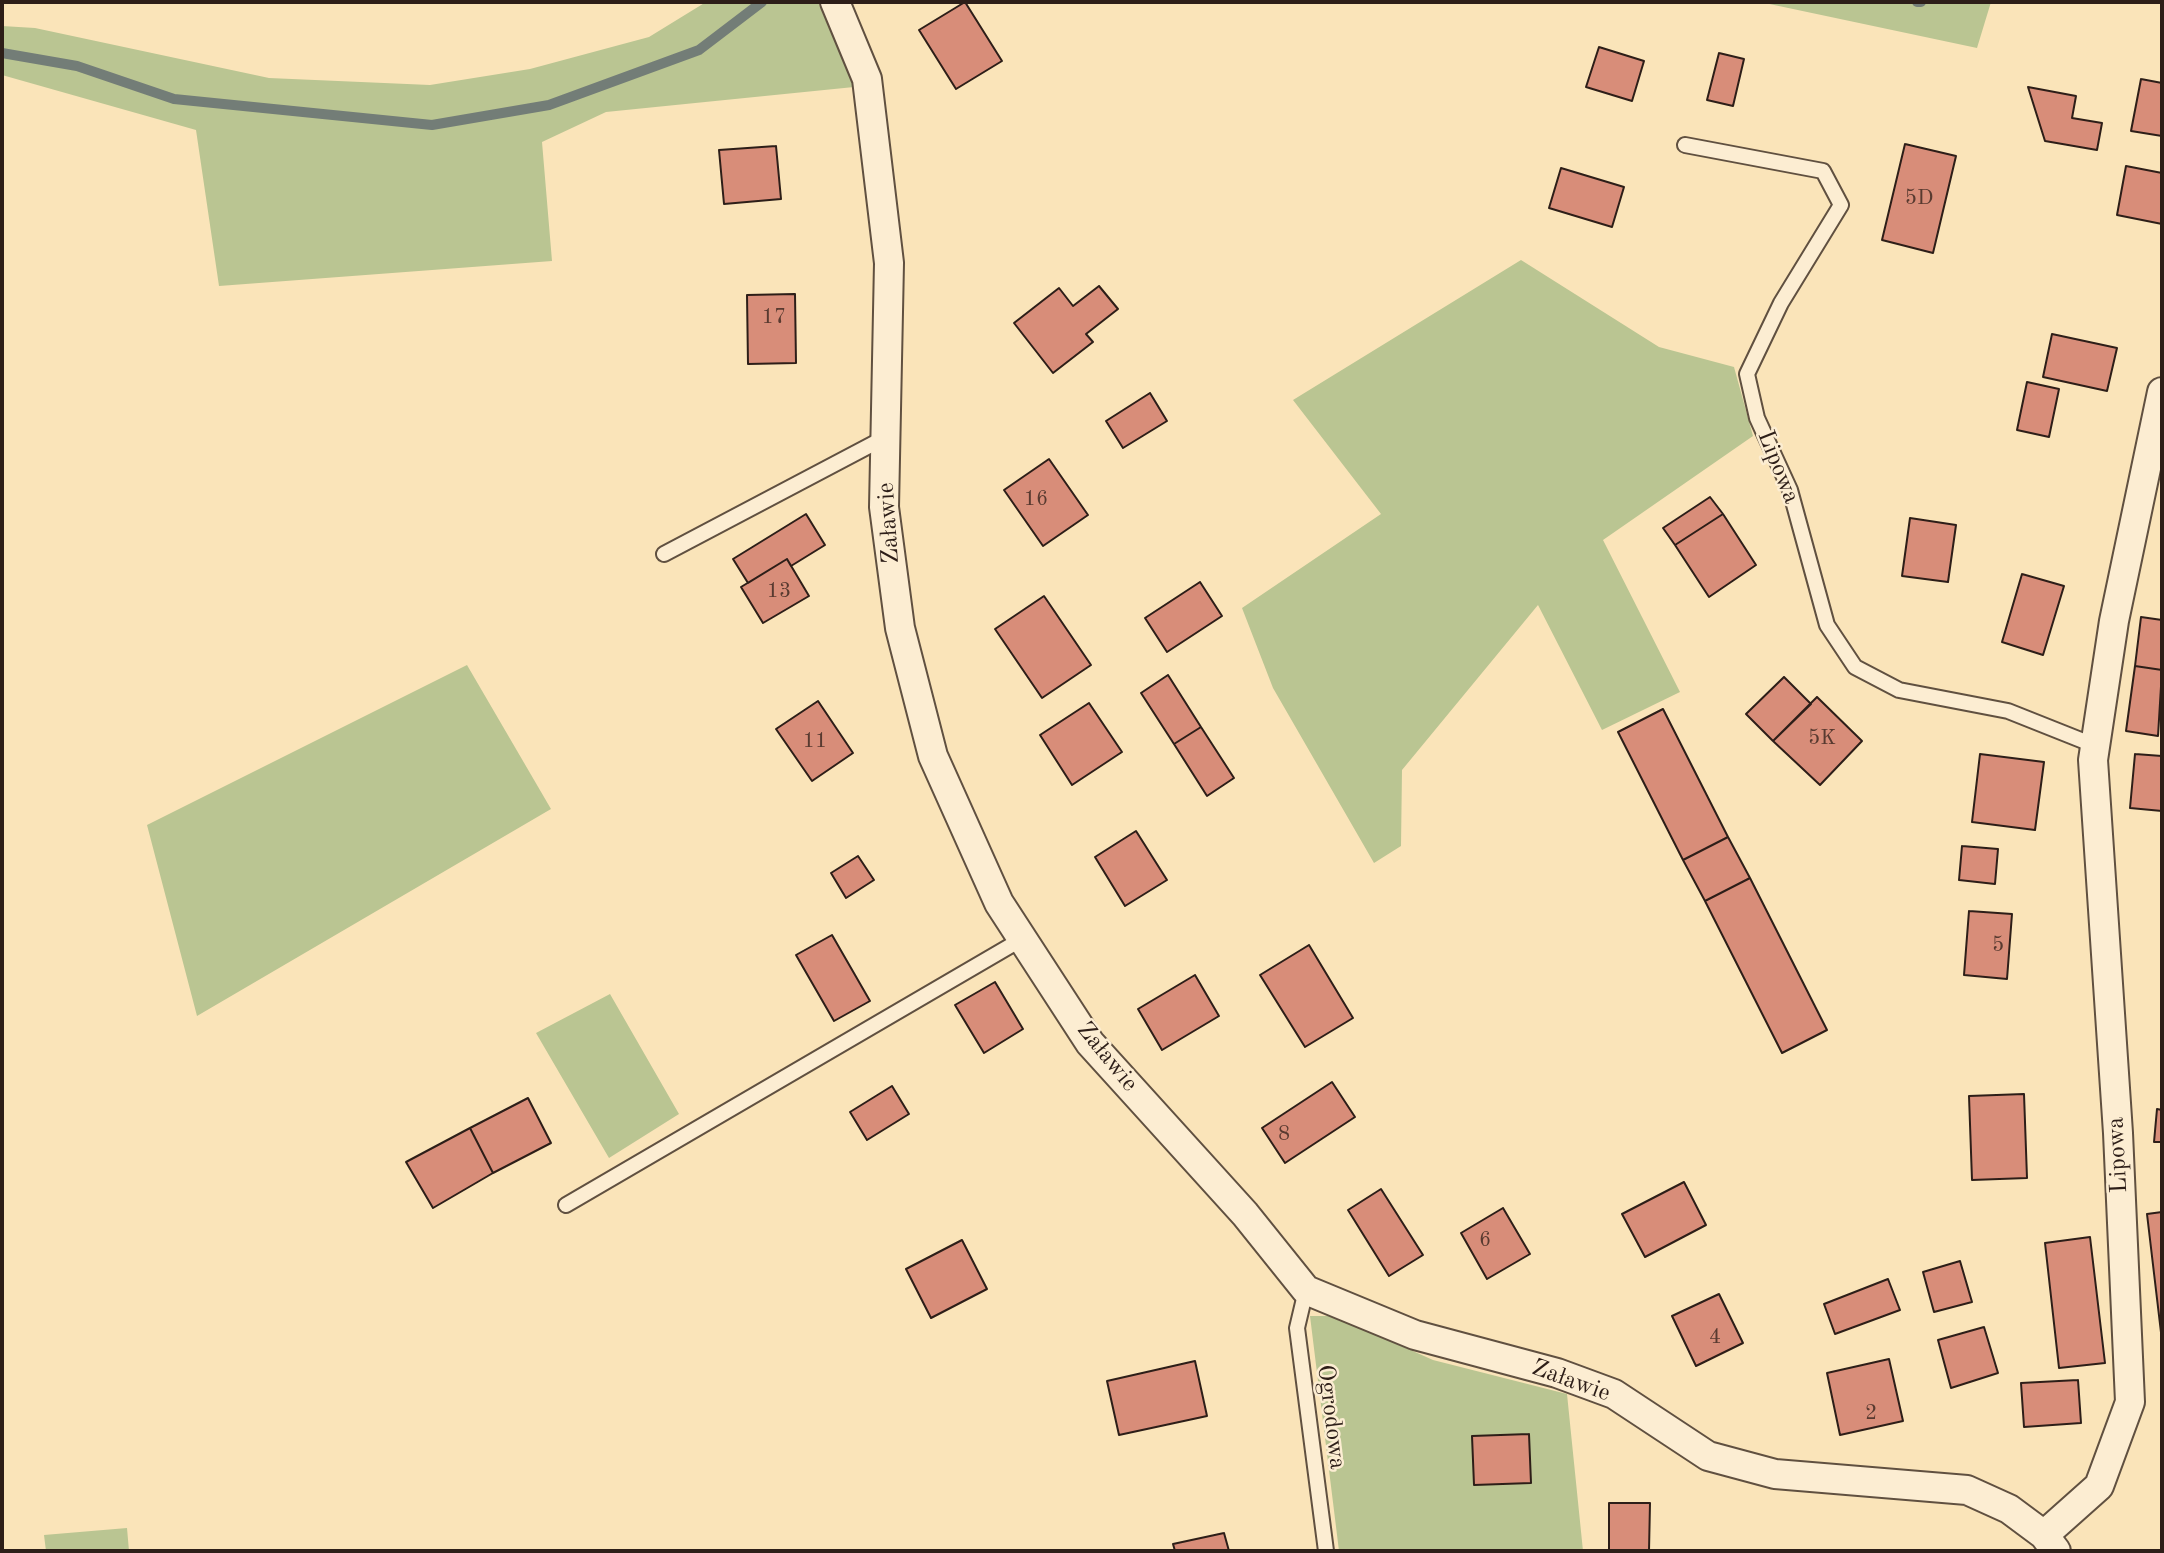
<!DOCTYPE html>
<html>
<head>
<meta charset="utf-8">
<style>
	body { margin:0 }
	#map { position:relative; width:2164px; height:1553px; overflow:hidden; background:#fae4b9; font-family:"Old Standard TT",serif }
	canvas { display:block }
	.frame { position:absolute; inset:0; border:4px solid #2d1e18; pointer-events:none }
</style>
</head>
<body>
<div id="map">
<canvas width="2164" height="1553"></canvas>
<div class="frame"></div>
</div>
<script>
const ctx = document.querySelector('canvas').getContext('2d');
ctx.lineJoin = 'round';
function fillPath(path, color) { ctx.fillStyle = color; ctx.fill(path, 'evenodd'); }
const shape = rows => new Path2D(rows.map(r => 'M' + r).join(''));
function strokePath(path, color, width, dash) { ctx.strokeStyle = color; ctx.lineWidth = width; ctx.lineCap = dash ? 'butt' : 'round'; ctx.setLineDash(dash || []); ctx.stroke(path); }
function write(font, color, halo, rows, align = 'center') {
  ctx.font = font + ' "Old Standard TT",serif'; ctx.lineWidth = 5; ctx.setLineDash([]); ctx.textBaseline = 'middle'; ctx.strokeStyle = halo; ctx.fillStyle = color; for (const [text, x, y, turn = 0] of rows) {
    ctx.save(); ctx.translate(x, y); ctx.rotate((+turn || 0) * Math.PI / 180); ctx.textAlign = isNaN(turn) ? turn : align; if (halo) ctx.strokeText(text, 0, 0); ctx.fillText(text, 0, 0); ctx.restore();
  }
}
fillPath(shape([
	[706,2,818,2,854,87,606,112,542,142,552,261,219,286,196,130,2,75,2,26,35,28,269,78,430,85,530,69,649,37],
	[1760,2,1991,2,1977,48],
	[1521,260,1659,347,1734,367,1753,436,1603,540,1680,692,1602,730,1538,605,1402,770,1401,846,1374,863,1273,688,1242,608,1381,514,1293,400],
	[467,665,551,809,197,1016,147,825],
	[610,994,679,1114,609,1158,536,1033],
	[1310,1316,1334,1316,1433,1360,1567,1394,1583,1551,1339,1551],
	[127,1528,129,1551,46,1551,44,1535]
]), '#bac592');
strokePath(shape([
	[1917,2,1921,2],
	[2,53,77,66,174,99,432,125,549,105,699,50,762,2]
]), '#737d77', 10);
const building = shape([
	[965,2,1002,61,956,89,919,30,965,2],
	[1599,47,1644,61,1632,101,1586,87,1599,47],
	[1719,53,1744,59,1733,106,1707,100,1719,53],
	[2141,79,2162,83,2162,136,2131,131,2141,79],
	[2028,87,2076,96,2072,118,2102,123,2097,150,2045,141,2028,87],
	[1905,144,1956,156,1933,253,1882,240,1905,144],
	[776,146,781,199,724,204,719,150,776,146],
	[2126,166,2162,173,2162,224,2117,215,2126,166],
	[1561,168,1624,187,1612,227,1549,208,1561,168],
	[1099,286,1118,309,1086,334,1093,342,1053,373,1014,323,1059,288,1073,306,1099,286],
	[795,294,796,363,748,364,747,295,795,294],
	[2052,334,2117,348,2107,391,2043,377,2052,334],
	[2027,382,2059,389,2049,437,2017,430,2027,382],
	[1150,393,1167,421,1123,448,1106,421,1150,393],
	[1049,459,1088,515,1043,546,1004,490,1049,459],
	[1710,497,1723,514,1675,545,1663,528,1710,497],
	[806,514,825,545,791,566,787,559,748,583,733,559,806,514],
	[1723,514,1756,565,1709,597,1675,545,1723,514],
	[1910,518,1956,525,1948,582,1902,576,1910,518],
	[787,559,809,596,763,623,741,587,787,559],
	[2022,574,2064,586,2043,655,2002,642,2022,574],
	[1200,582,1222,616,1167,652,1145,618,1200,582],
	[1044,596,1091,665,1042,698,995,629,1044,596],
	[2141,617,2162,620,2162,670,2135,666,2141,617],
	[2135,666,2162,670,2158,736,2126,731,2135,666],
	[1168,675,1201,727,1174,744,1141,693,1168,675],
	[1784,677,1811,704,1773,741,1746,714,1784,677],
	[1817,697,1862,741,1820,785,1773,741,1817,697],
	[818,701,853,753,812,781,776,729,818,701],
	[1089,703,1122,752,1072,785,1040,735,1089,703],
	[1663,709,1728,837,1683,860,1618,732,1663,709],
	[1201,727,1234,778,1207,796,1174,744,1201,727],
	[1980,754,2044,762,2035,830,1972,822,1980,754],
	[2135,754,2162,756,2162,811,2130,808,2135,754],
	[1136,831,1167,880,1125,906,1095,857,1136,831],
	[1728,837,1750,878,1705,901,1683,860,1728,837],
	[1962,846,1998,849,1995,884,1959,880,1962,846],
	[858,856,874,880,846,898,831,873,858,856],
	[1750,878,1827,1030,1782,1053,1705,901,1750,878],
	[1969,911,2012,914,2007,979,1964,975,1969,911],
	[832,935,870,1001,834,1021,796,955,832,935],
	[1309,945,1353,1018,1305,1047,1260,975,1309,945],
	[1195,975,1219,1016,1162,1050,1138,1009,1195,975],
	[995,982,1023,1029,984,1053,955,1005,995,982],
	[1332,1082,1355,1117,1285,1163,1262,1128,1332,1082],
	[892,1086,909,1114,867,1140,850,1112,892,1086],
	[2024,1094,2027,1178,1972,1180,1969,1096,2024,1094],
	[528,1098,551,1143,493,1173,470,1128,528,1098],
	[2157,1109,2162,1110,2162,1142,2154,1142,2157,1109],
	[470,1128,493,1173,433,1208,406,1162,470,1128],
	[1684,1182,1706,1225,1645,1257,1622,1214,1684,1182],
	[1381,1189,1423,1255,1389,1276,1348,1210,1381,1189],
	[1503,1208,1530,1254,1487,1279,1461,1233,1503,1208],
	[2162,1212,2162,1341,2147,1214,2162,1212],
	[2090,1237,2105,1363,2059,1368,2045,1243,2090,1237],
	[962,1240,987,1289,931,1318,906,1269,962,1240],
	[1960,1261,1972,1302,1934,1312,1923,1272,1960,1261],
	[1888,1279,1900,1310,1835,1334,1824,1304,1888,1279],
	[1719,1294,1743,1343,1696,1366,1672,1316,1719,1294],
	[1984,1327,1998,1373,1951,1388,1938,1340,1984,1327],
	[1889,1359,1903,1421,1840,1435,1827,1373,1889,1359],
	[1195,1361,1207,1416,1119,1435,1107,1381,1195,1361],
	[2078,1380,2081,1423,2024,1427,2021,1383,2078,1380],
	[1529,1434,1531,1483,1474,1485,1472,1436,1529,1434],
	[1609,1503,1650,1503,1649,1551,1609,1551,1609,1503],
	[1224,1533,1229,1551,1175,1551,1173,1544,1224,1533]
]);
fillPath(building, '#d88d79');
strokePath(building, '#2d1e18', 2);
const lane = shape([
	[1685,145,1823,171,1841,205,1781,303,1747,374,1757,418,1790,490,1827,625,1855,667,1899,690,2008,711,2096,746],
	[664,554,886,437],
	[566,1205,1022,939],
	[1306,1290,1297,1328,1326,1551]
]);
const street = shape([
	[835,2,867,79,889,263,884,507,900,628,933,756,999,903,1090,1043,1245,1214,1306,1290,1415,1335,1557,1373,1614,1394,1708,1456,1775,1474,1967,1490,2009,1509,2044,1535,2056,1551],
	[2044,1535,2099,1486,2130,1402,2118,1133,2093,760,2114,621,2162,392]
]);
strokePath(lane, '#605040', 18);
strokePath(street, '#605040', 32);
strokePath(lane, '#fcedd2', 14);
strokePath(street, '#fcedd2', 28);
write('21px', '#583a30', null, [
	["5D",1919,198],
	["17",774,317],
	["16",1036,499],
	["13",779,591],
	["5K",1822,738],
	["11",815,741],
	["5",1998,945],
	["8",1284,1134],
	["6",1485,1240],
	["4",1715,1337],
	["2",1871,1413]
]);
write('24px', '#2d1e18', '#fcedd2', [
	["Lipowa",1778,467,68],
	["Załawie",889,523,-94],
	["Załawie",1107,1057,51],
	["Lipowa",2118,1155,-93],
	["Załawie",1571,1381,20],
	["Ogrodowa",1331,1417,83]
]);
</script>
</body>
</html>
